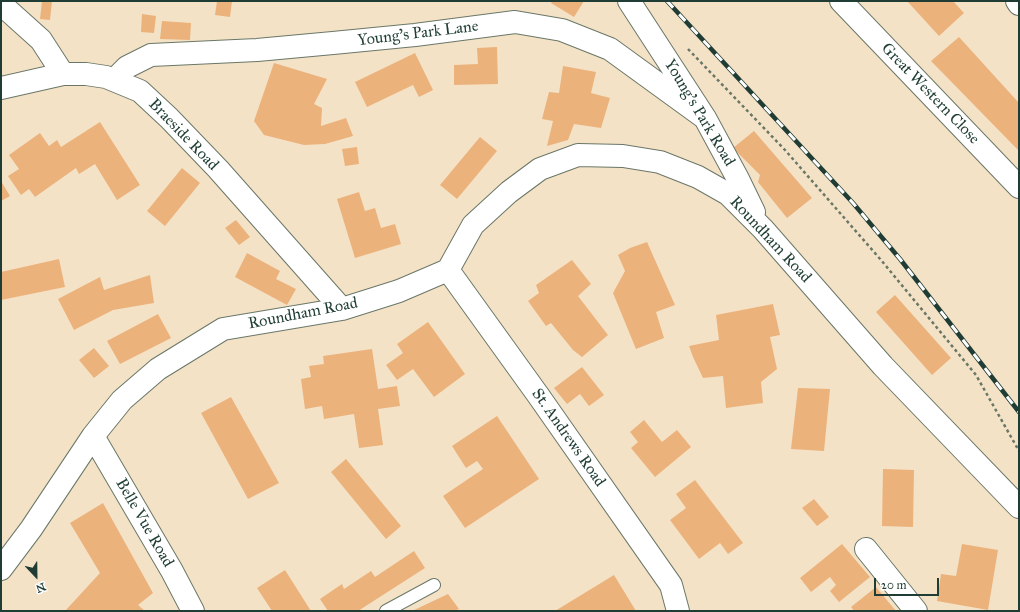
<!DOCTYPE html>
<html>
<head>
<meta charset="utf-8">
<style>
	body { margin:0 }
	#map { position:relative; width:1020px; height:612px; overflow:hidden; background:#f4e2c7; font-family:"IM FELL Great Primer",serif }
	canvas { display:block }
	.frame { position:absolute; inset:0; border:2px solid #1f3d34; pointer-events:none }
	.north { position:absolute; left:16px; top:556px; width:40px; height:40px; -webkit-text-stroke:3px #fff; paint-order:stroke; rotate:158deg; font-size:11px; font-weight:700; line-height:16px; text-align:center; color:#1f3d34 }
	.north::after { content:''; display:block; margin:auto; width:14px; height:18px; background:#1f3d34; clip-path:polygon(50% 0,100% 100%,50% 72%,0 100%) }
	.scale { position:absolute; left:874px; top:578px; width:65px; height:18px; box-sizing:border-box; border:2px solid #1f3d34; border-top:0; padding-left:5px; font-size:12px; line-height:14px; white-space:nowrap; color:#1f3d34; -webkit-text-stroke:3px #fff; paint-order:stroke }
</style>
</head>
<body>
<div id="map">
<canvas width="1020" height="612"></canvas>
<div class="frame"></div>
<div class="north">N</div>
<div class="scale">20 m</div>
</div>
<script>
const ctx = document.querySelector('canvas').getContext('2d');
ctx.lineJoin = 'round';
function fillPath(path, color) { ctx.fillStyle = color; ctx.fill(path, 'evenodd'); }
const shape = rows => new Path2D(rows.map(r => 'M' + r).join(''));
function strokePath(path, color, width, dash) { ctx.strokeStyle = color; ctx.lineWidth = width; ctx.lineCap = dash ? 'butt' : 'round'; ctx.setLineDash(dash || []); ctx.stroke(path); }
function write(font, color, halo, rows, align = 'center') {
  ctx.font = font + ' "IM FELL Great Primer",serif'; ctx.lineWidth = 4; ctx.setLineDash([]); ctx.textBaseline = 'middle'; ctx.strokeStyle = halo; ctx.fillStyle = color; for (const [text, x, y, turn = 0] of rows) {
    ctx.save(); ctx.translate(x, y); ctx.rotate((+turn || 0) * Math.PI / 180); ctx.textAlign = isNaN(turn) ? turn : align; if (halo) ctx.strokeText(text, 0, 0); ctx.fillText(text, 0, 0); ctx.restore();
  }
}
fillPath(shape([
	[42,1,52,1,50,20,40,19],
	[217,1,232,1,230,17,215,15],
	[552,1,584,1,574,17,551,3],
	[907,1,953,1,964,13,939,36],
	[142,14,156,16,154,33,141,32],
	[162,21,191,23,190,40,160,39],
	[959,37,1019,103,1019,151,931,61],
	[497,47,498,84,454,85,454,65,478,64,477,48],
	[415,53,433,90,419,97,413,85,367,107,355,82],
	[274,63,327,79,314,104,322,108,321,126,346,118,353,136,325,144,304,145,264,135,254,121],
	[563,66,596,72,591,93,610,98,601,128,574,124,568,140,547,146,553,121,542,119,549,92,559,93],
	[100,122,140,185,117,200,95,164,79,174,76,168,35,197,29,189,21,195,8,176,19,169,9,155,40,133,49,146,57,140,61,147],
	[754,131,812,198,787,218,758,182,760,175,733,148],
	[480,137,497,151,457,199,440,185],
	[357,147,359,164,345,166,342,149],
	[182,168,200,183,165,226,147,211],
	[1,181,10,196,1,201],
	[359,192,365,211,375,208,381,228,395,224,401,244,355,258,337,199],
	[236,220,250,237,239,245,225,228],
	[647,242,675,305,656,312,664,338,636,349,613,293,625,271,618,255,630,248],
	[247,253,280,271,276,279,296,289,287,305,235,277],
	[59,259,65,287,1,300,1,272],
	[572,260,591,284,578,296,608,335,582,357,573,350,551,323,546,326,528,301,539,293,536,285],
	[150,275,154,303,113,310,74,330,58,299,100,277,104,290],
	[895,295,951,358,932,375,876,312],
	[773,304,780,335,770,337,777,369,761,382,763,403,726,408,723,376,703,378,693,357,689,346,719,340,716,315],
	[158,314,171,338,120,364,107,341],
	[428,322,465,374,434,397,413,369,397,380,386,365,403,353,397,344],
	[94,348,109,366,94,378,79,360],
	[372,349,378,389,397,386,400,406,378,409,383,445,359,448,354,414,324,419,322,406,305,409,301,379,311,377,309,366,324,364,323,356],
	[582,367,604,395,589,406,580,394,567,404,554,388],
	[798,388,830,389,824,451,791,449],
	[231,397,279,483,248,499,201,413],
	[497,416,539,479,465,528,443,496,483,469,477,461,466,468,452,446],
	[644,420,662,442,677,430,691,447,655,477,631,448,638,442,630,432],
	[346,459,401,526,386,539,331,472],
	[883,469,914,470,913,527,882,526],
	[695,480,743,543,728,554,720,543,699,559,670,520,686,508,676,494],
	[814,499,829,517,817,526,802,508],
	[103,503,153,593,138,605,145,611,65,611,100,573,70,523],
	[842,544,870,577,839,602,830,591,836,585,830,577,811,592,800,578],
	[962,544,998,550,988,610,937,601,941,574,956,576],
	[414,551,425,568,358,611,328,611,320,599,342,584,344,589,371,571,375,577],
	[285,570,311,611,272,611,257,588],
	[614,575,636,611,555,611],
	[876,587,896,611,854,611,851,607],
	[448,594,459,609,454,611,412,611]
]), '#ecb27b');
const lane = shape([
	[386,611,434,585]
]);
const street = shape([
	[629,1,705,118,738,179,754,212],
	[841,1,1019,187],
	[1,4,41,40,63,74,86,74,106,77,140,91,169,118,218,169,342,309],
	[114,80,127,67,151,55,257,50,333,43,415,35,515,22,562,30,610,49,705,118],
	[1,88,63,74],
	[448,270,538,395,671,585,678,611],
	[93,436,172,571,193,611],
	[866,549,916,611],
	[1,569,31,529,93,436,122,400,158,369,223,329,342,309,399,291,448,270,473,225,509,192,540,169,578,155,623,156,660,162,698,177,728,194,763,229,883,366,1019,507]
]);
const primary = shape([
	[1017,1,1019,4]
]);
strokePath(lane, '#6a7767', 14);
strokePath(street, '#6a7767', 24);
strokePath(primary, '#6a7767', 24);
strokePath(shape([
	[688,49,785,150,881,260,976,375,1019,451]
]), '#6a7767', 2.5, [3, 3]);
strokePath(lane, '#fff', 12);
strokePath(street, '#fff', 22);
strokePath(primary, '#fff', 22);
const rail = shape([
	[667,1,853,203,900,259,1019,412]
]);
strokePath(rail, '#1f3d34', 4.5);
strokePath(rail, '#fff', 3, [9]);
write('16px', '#1f3d34', '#fff', [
	["Young's Park Lane",418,34,-7],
	["Great Western Close",930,94,46],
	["Young's Park Road",699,113,59],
	["Braeside Road",183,135,46],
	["Roundham Road",770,240,47],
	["Roundham Road",303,314,-11],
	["St. Andrews Road",568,438,55],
	["Belle Vue Road",144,523,60]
]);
</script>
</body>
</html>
